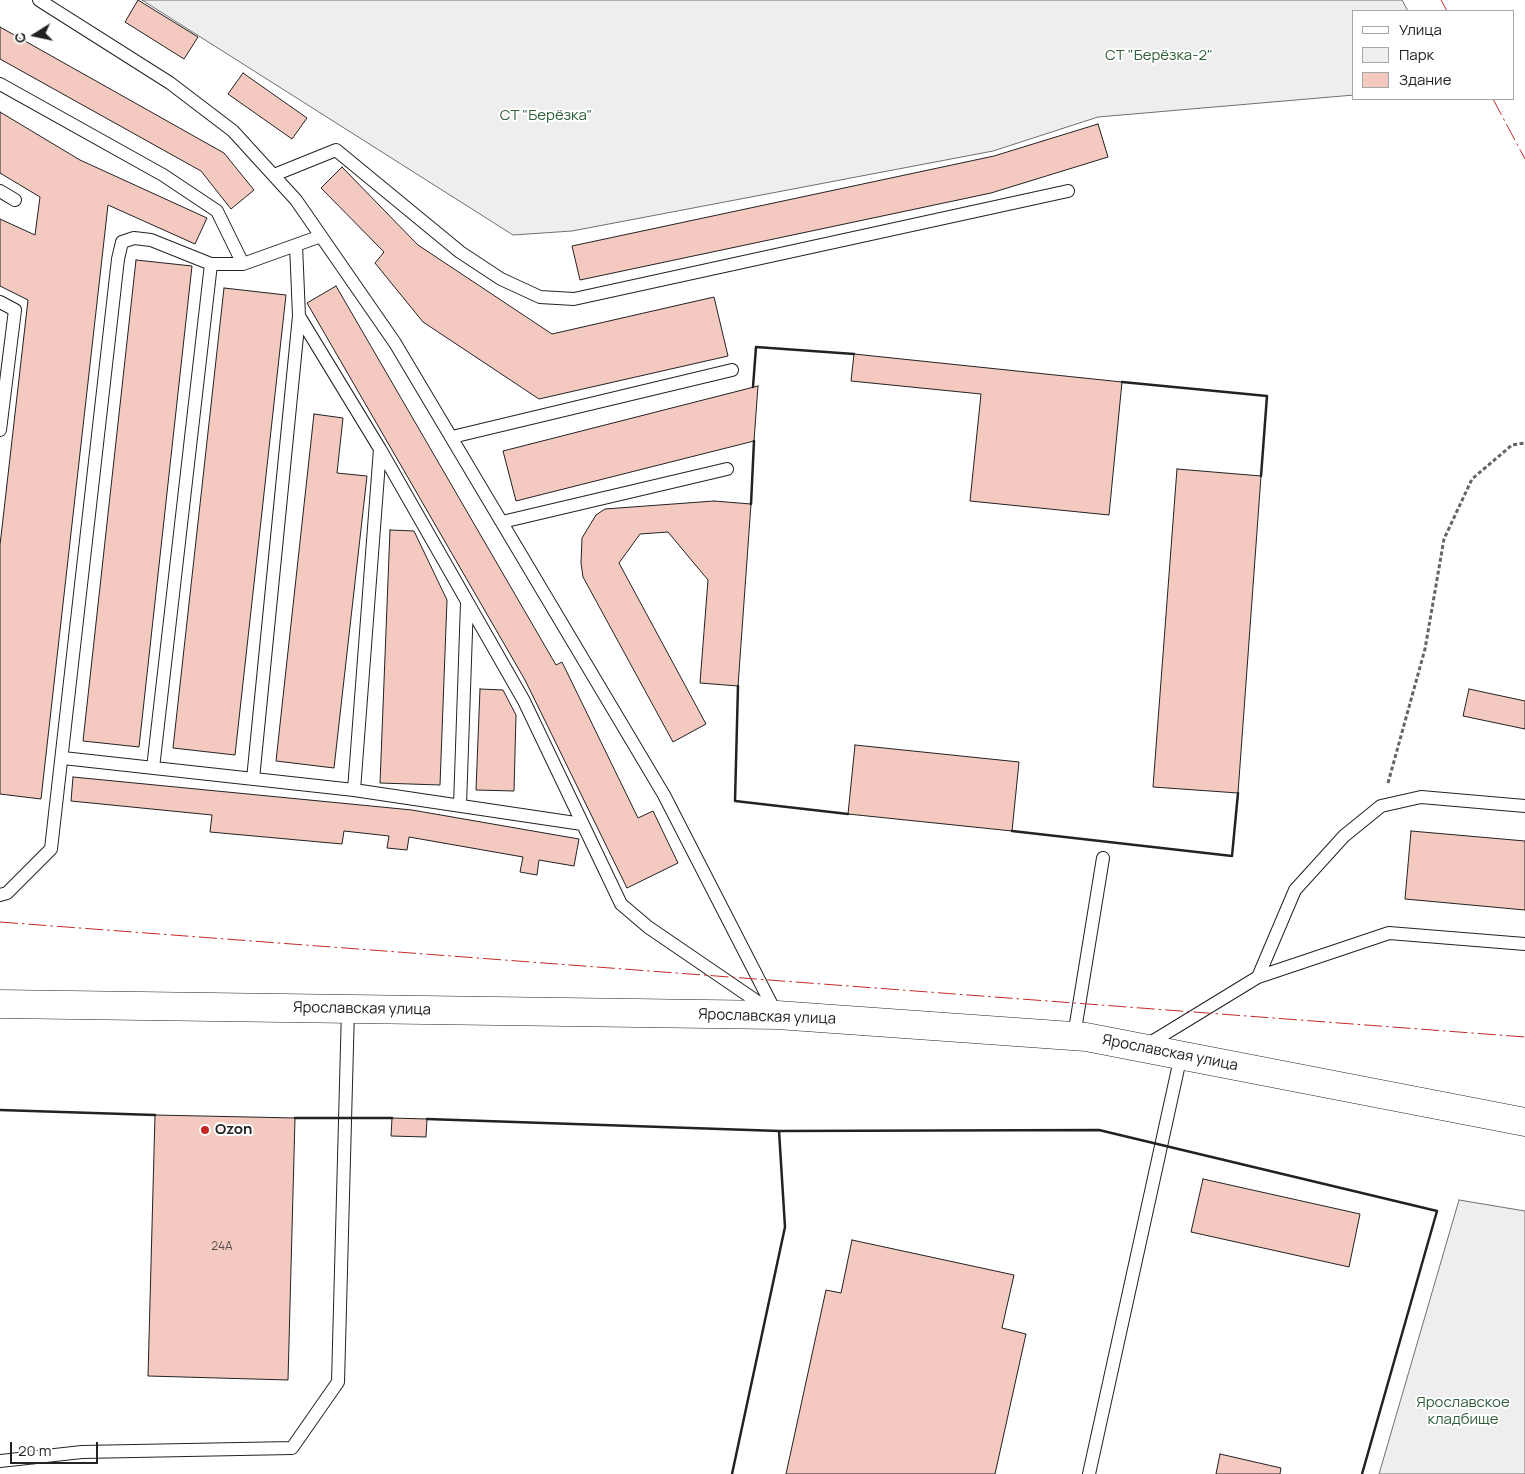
<!DOCTYPE html>
<html>
<head>
<meta charset="utf-8">
<style>
	body { margin:0 }
	#map { position:relative; width:1525px; height:1474px; overflow:hidden; background:#fff; font-family:Manrope,sans-serif }
	canvas { display:block }
	.legend { position:absolute; left:1352px; top:10px; width:162px; height:90px; box-sizing:border-box; background:#fff; border:1px solid #a7a7a7; margin:0; padding:6px 9px; list-style:none; font-size:15px; color:#222 }
	.legend li { display:flex; align-items:center; gap:10px; height:25px }
	.legend b { width:25px; border:1px solid #a7a7a7 }
	.north { position:absolute; left:10px; top:10px; width:50px; height:50px; -webkit-text-stroke:4px #fff; paint-order:stroke; rotate:260deg; font-size:14px; font-weight:700; line-height:20px; text-align:center; color:#222 }
	.north::after { content:''; display:block; margin:auto; width:18px; height:22px; background:#222; clip-path:polygon(50% 0,100% 100%,50% 72%,0 100%) }
	.scale { position:absolute; left:10px; top:1442px; width:88px; height:22px; box-sizing:border-box; border:2px solid #222; border-top:0; padding-left:6px; font-size:15px; line-height:18px; white-space:nowrap; color:#222; -webkit-text-stroke:4px #fff; paint-order:stroke }
</style>
</head>
<body>
<div id="map">
<canvas width="1525" height="1474"></canvas>
<ul class="legend">
<li><b style="height:6px;background:#fff"></b>Улица</li>
<li><b style="height:14px;background:#eee"></b>Парк</li>
<li><b style="height:14px;background:#f3c9c0"></b>Здание</li>
</ul>
<div class="north">С</div>
<div class="scale">20 m</div>
</div>
<script>
const ctx = document.querySelector('canvas').getContext('2d');
ctx.lineJoin = 'round';
function fillPath(path, color) { ctx.fillStyle = color; ctx.fill(path, 'evenodd'); }
const shape = rows => new Path2D(rows.map(r => 'M' + r).join(''));
function strokePath(path, color, width, dash) { ctx.strokeStyle = color; ctx.lineWidth = width; ctx.lineCap = dash ? 'butt' : 'round'; ctx.setLineDash(dash || []); ctx.stroke(path); }
function write(font, color, halo, rows, align = 'center') {
  ctx.font = font + ' Manrope,sans-serif'; ctx.lineWidth = 4; ctx.setLineDash([]); ctx.textBaseline = 'middle'; ctx.strokeStyle = halo; ctx.fillStyle = color; for (const [text, x, y, turn = 0] of rows) {
    ctx.save(); ctx.translate(x, y); ctx.rotate((+turn || 0) * Math.PI / 180); ctx.textAlign = isNaN(turn) ? turn : align; if (halo) ctx.strokeText(text, 0, 0); ctx.fillText(text, 0, 0); ctx.restore();
  }
}
const green = shape([
	[142,0,1402,0,1408,11,1354,11,1354,95,1098,117,993,151,572,231,513,235,142,0],
	[1459,1200,1525,1211,1525,1474,1379,1474,1459,1200]
]);
fillPath(green, '#eee');
strokePath(green, '#6f6f6f', 1);
const building = shape([
	[138,0,198,37,184,59,125,22,138,0],
	[0,27,224,153,254,190,231,209,201,171,0,59,0,27],
	[243,73,307,118,292,139,228,94,243,73],
	[0,112,80,160,207,218,195,244,108,205,41,799,0,794,0,545,28,300,0,286,0,219,35,235,40,197,0,173,0,112],
	[1098,124,1108,157,991,193,580,280,572,246,994,156,1098,124],
	[342,167,418,245,552,334,714,297,728,356,539,399,423,322,375,263,384,252,321,188,342,167],
	[136,260,192,266,139,747,83,741,136,260],
	[336,286,556,665,562,662,638,818,653,811,678,863,627,888,525,680,307,303,336,286],
	[224,288,286,295,235,755,173,748,224,288],
	[854,354,1122,382,1109,515,970,501,981,394,851,381,854,354],
	[758,386,754,441,516,501,503,451,758,386],
	[314,414,343,418,337,473,367,476,334,768,276,761,314,414],
	[1177,469,1261,476,1238,793,1153,787,1177,469],
	[714,501,751,504,738,686,700,683,708,580,668,532,640,534,619,563,706,724,673,742,583,577,581,563,582,538,596,515,605,509,714,501],
	[390,530,414,531,447,600,440,785,380,783,390,530],
	[480,689,503,690,516,715,514,791,476,790,480,689],
	[1469,689,1525,701,1525,729,1463,716,1469,689],
	[855,745,1019,762,1012,831,848,814,855,745],
	[73,777,412,810,579,839,574,866,539,860,537,875,520,872,523,857,409,837,407,850,387,848,389,836,344,831,342,844,210,832,212,815,71,801,73,777],
	[1411,831,1525,841,1525,910,1405,899,1411,831],
	[155,1115,295,1118,288,1380,148,1376,155,1115],
	[392,1118,427,1119,426,1137,391,1136,392,1118],
	[1203,1179,1360,1214,1349,1267,1191,1232,1203,1179],
	[852,1240,1014,1275,1002,1328,1026,1334,995,1474,786,1474,826,1290,841,1293,852,1240],
	[1220,1454,1281,1468,1280,1474,1216,1474,1220,1454]
]);
fillPath(building, '#f3c9c0');
strokePath(building, '#222', 1);
const service = shape([
	[39,0,170,83,233,131,296,200,395,343,664,795,777,1015],
	[0,84,163,175,217,211,243,264],
	[274,175,336,150,460,252,501,279,540,297,574,299,1068,191],
	[0,191,15,200],
	[296,245,299,316,380,449,524,701,621,904,648,927,771,1011],
	[0,302,15,310,0,430],
	[452,437,732,370],
	[502,522,727,469],
	[63,758,354,790,582,824],
	[153,768,211,264],
	[253,779,299,316],
	[354,790,380,449],
	[460,805,467,603],
	[0,895,7,893,51,849,118,259,122,242,134,238,151,240,211,264,243,264,321,236],
	[1258,977,1295,890,1344,836,1381,806,1421,797,1525,806],
	[1074,1036,1103,858],
	[1145,1046,1258,977,1389,933,1525,944],
	[0,1461,82,1452,292,1448,338,1382,348,1009],
	[1089,1474,1181,1055]
]);
const secondary = shape([
	[0,1004,777,1015,1086,1037,1525,1122]
]);
strokePath(service, '#222', 14);
strokePath(secondary, '#222', 29);
strokePath(shape([
	[1388,783,1425,649,1444,539,1472,479,1512,445,1525,443]
]), '#646464', 3, [4, 2.5]);
strokePath(service, '#fff', 12);
strokePath(secondary, '#fff', 28);
strokePath(shape([
	[1122,382,1267,396,1261,476],
	[753,387,756,347,854,354],
	[751,504,754,441],
	[738,686,735,801,848,814],
	[1012,831,1232,856,1238,793],
	[0,1110,155,1115],
	[295,1118,392,1118],
	[427,1119,779,1131,1099,1130,1437,1211,1362,1474],
	[732,1474,785,1227,779,1131]
]), '#222', 2.5);
strokePath(shape([
	[1441,0,1447,11],
	[1493,99,1525,159],
	[0,922,1525,1037]
]), '#c62828', 1, [18, 4, 2.5, 4]);
for (const [x, y, r, color] of [
	[205,1130,5,"#c62828"]
]) { const dot = new Path2D(); dot.arc(x, y, r, 0, 2 * Math.PI); ctx.fillStyle = color; ctx.fill(dot); strokePath(dot, '#fff', 2); }
write('12px', '#564c4a', null, [
	["24А",222,1247]
]);
write('15px', '#2f5e38', '#fff', [
	["СТ \"Берёзка-2\"",1159,56],
	["СТ \"Берёзка\"",546,116],
	["Ярославское",1463,1403],
	["кладбище",1463,1420]
]);
write('15px', '#222', '#fff', [
	["Ярославская улица",362,1009,1],
	["Ярославская улица",767,1017,2],
	["Ярославская улица",1170,1053,11]
]);
write('bold 15px', '#222', '#fff', [
	["Ozon",215,1130]
], 'left');
</script>
</body>
</html>
